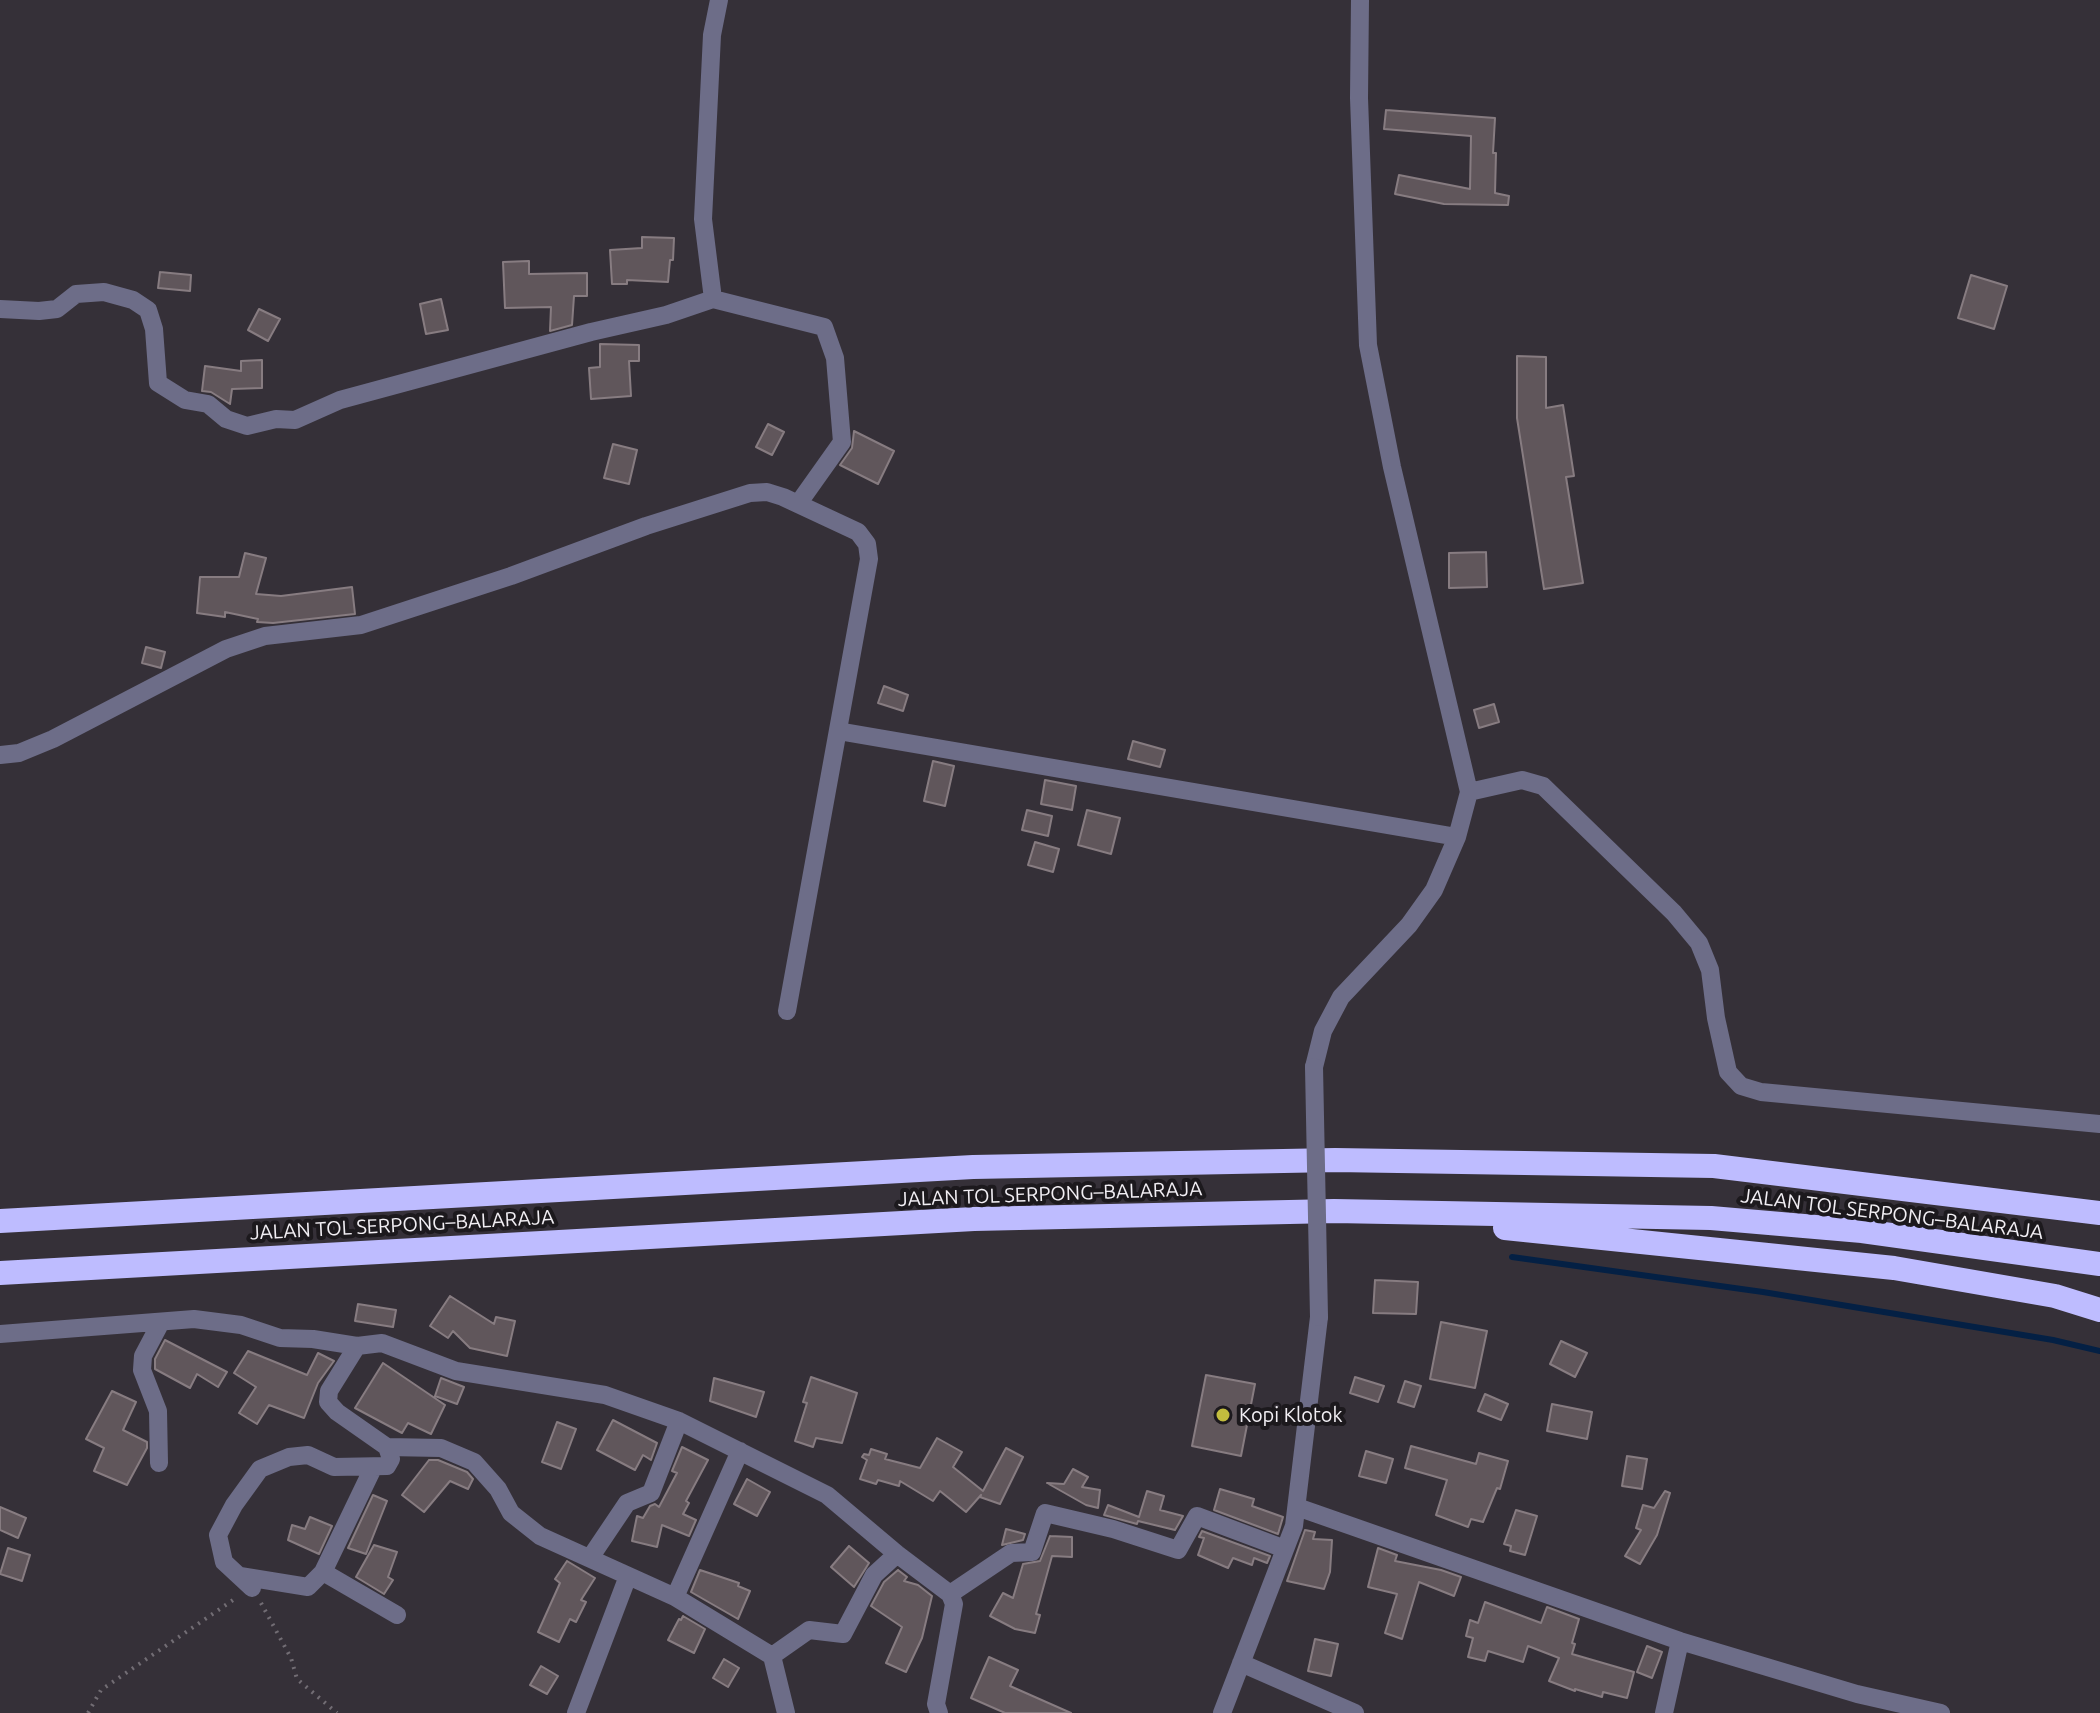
<!DOCTYPE html>
<html>
<head>
<meta charset="utf-8">
<style>
	body { margin:0 }
	canvas { display:block; background:#353038 }
</style>
</head>
<body>
<canvas width="2100" height="1713"></canvas>
<script>
const ctx = document.querySelector('canvas').getContext('2d');
ctx.lineJoin = 'round';
const shape = rows => new Path2D(rows.map(r => 'M' + r).join(''));
function strokePath(path, color, width, dash) { ctx.strokeStyle = color; ctx.lineWidth = width; ctx.lineCap = dash ? 'butt' : 'round'; ctx.setLineDash(dash || []); ctx.stroke(path); }
function fillPath(path, color) { ctx.fillStyle = color; ctx.fill(path, 'evenodd'); }
function write(font, color, halo, rows, align = 'center') {
  ctx.font = font + ' Ubuntu,sans-serif'; ctx.lineWidth = 8; ctx.setLineDash([]); ctx.textBaseline = 'middle'; ctx.strokeStyle = halo; ctx.fillStyle = color; for (const [text, x, y, turn = 0] of rows) {
    ctx.save(); ctx.translate(x, y); ctx.rotate((+turn || 0) * Math.PI / 180); ctx.textAlign = isNaN(turn) ? turn : align; if (halo) ctx.strokeText(text, 0, 0); ctx.fillText(text, 0, 0); ctx.restore();
  }
}
strokePath(shape([
	[1512,1257,1763,1292,2053,1340,2100,1351]
]), '#042044', 6);
const building = shape([
	[1386,110,1495,118,1493,153,1496,153,1495,193,1509,196,1508,205,1444,204,1395,194,1399,175,1470,189,1471,136,1384,129,1386,110],
	[642,237,674,238,673,260,670,260,668,282,627,280,627,284,612,284,610,250,642,248,642,237],
	[529,261,529,274,587,273,587,296,574,296,572,325,550,331,551,307,505,308,503,262,529,261],
	[160,272,191,275,190,291,158,288,160,272],
	[1971,275,2007,286,1994,329,1958,318,1971,275],
	[441,299,448,330,426,334,420,304,441,299],
	[259,309,280,319,268,341,248,330,259,309],
	[600,344,639,345,639,361,629,361,631,396,591,399,589,368,600,367,600,344],
	[1517,356,1546,357,1546,408,1563,405,1574,476,1566,477,1583,583,1544,589,1517,418,1517,356],
	[262,360,262,388,232,389,230,404,211,392,202,391,205,366,241,371,241,361,262,360],
	[768,424,784,432,772,455,756,447,768,424],
	[854,431,894,451,878,484,840,465,852,448,854,431],
	[613,444,637,450,629,484,604,478,613,444],
	[1486,552,1487,587,1449,588,1449,553,1486,552],
	[245,553,266,558,256,594,281,596,352,587,355,614,273,623,257,622,258,619,225,612,225,617,197,613,200,577,239,577,245,553],
	[146,647,165,652,161,668,142,663,146,647],
	[884,686,908,695,903,711,878,703,884,686],
	[1494,704,1499,722,1479,728,1474,710,1494,704],
	[1133,741,1165,750,1160,767,1128,759,1133,741],
	[933,761,954,766,945,806,924,801,933,761],
	[1045,780,1076,786,1072,810,1041,804,1045,780],
	[1027,810,1052,816,1048,836,1022,830,1027,810],
	[1087,810,1120,818,1111,854,1078,845,1087,810],
	[1035,842,1059,849,1053,872,1028,865,1035,842],
	[1375,1280,1418,1282,1416,1314,1373,1313,1375,1280],
	[450,1296,494,1324,496,1317,515,1321,507,1356,470,1348,453,1331,448,1338,430,1326,450,1296],
	[358,1304,396,1310,393,1327,355,1321,358,1304],
	[1441,1322,1487,1331,1475,1388,1430,1379,1441,1322],
	[165,1340,227,1372,218,1387,197,1374,190,1388,155,1369,155,1359,165,1340],
	[1561,1341,1587,1353,1575,1377,1550,1364,1561,1341],
	[248,1351,307,1375,318,1353,334,1361,318,1383,304,1418,269,1405,257,1424,239,1413,256,1387,234,1373,248,1351],
	[383,1363,445,1405,431,1434,408,1423,402,1433,355,1408,383,1363],
	[1206,1375,1255,1384,1241,1456,1192,1446,1206,1375],
	[811,1377,857,1393,842,1443,816,1438,813,1447,795,1441,807,1403,803,1402,811,1377],
	[1355,1377,1384,1386,1378,1402,1350,1393,1355,1377],
	[441,1378,464,1387,457,1404,435,1396,441,1378],
	[714,1378,764,1392,756,1417,710,1401,714,1378],
	[1405,1381,1421,1386,1414,1407,1398,1402,1405,1381],
	[112,1391,136,1402,123,1430,147,1442,147,1448,127,1485,94,1471,104,1448,86,1439,112,1391],
	[1485,1394,1508,1404,1501,1420,1478,1411,1485,1394],
	[1552,1404,1592,1412,1587,1439,1547,1431,1552,1404],
	[613,1420,657,1443,651,1460,643,1455,635,1470,597,1450,613,1420],
	[557,1422,576,1429,561,1469,542,1462,557,1422],
	[937,1438,962,1452,953,1467,983,1491,1006,1448,1023,1457,1000,1504,980,1497,981,1495,966,1512,940,1491,933,1501,900,1481,899,1486,878,1480,876,1484,860,1479,867,1460,862,1457,864,1454,869,1455,871,1449,887,1454,885,1459,920,1468,937,1438],
	[1411,1446,1476,1464,1479,1453,1508,1461,1500,1489,1497,1488,1483,1522,1471,1519,1468,1527,1436,1515,1447,1480,1405,1468,1411,1446],
	[682,1447,708,1460,686,1501,689,1503,683,1514,696,1520,689,1536,662,1525,657,1547,632,1541,637,1516,643,1518,650,1506,655,1504,659,1507,677,1473,672,1471,682,1447],
	[1366,1451,1393,1459,1386,1483,1359,1476,1366,1451],
	[1627,1456,1647,1459,1642,1489,1622,1486,1627,1456],
	[429,1460,438,1460,467,1472,473,1479,468,1489,450,1481,424,1512,402,1495,429,1460],
	[1073,1469,1088,1477,1082,1487,1100,1490,1098,1508,1086,1505,1047,1483,1064,1484,1073,1469],
	[747,1479,770,1492,757,1516,734,1504,747,1479],
	[1220,1489,1254,1499,1252,1506,1283,1517,1278,1534,1214,1510,1220,1489],
	[1147,1491,1164,1496,1160,1510,1183,1516,1175,1530,1138,1521,1137,1524,1104,1515,1108,1505,1139,1517,1147,1491],
	[1665,1491,1670,1493,1657,1535,1640,1564,1625,1556,1641,1530,1636,1528,1643,1505,1654,1508,1665,1491],
	[373,1495,387,1501,366,1554,348,1548,373,1495],
	[0,1507,26,1518,18,1538,0,1530,0,1507],
	[1516,1510,1537,1516,1525,1555,1510,1551,1511,1546,1504,1544,1516,1510],
	[310,1517,332,1526,319,1554,288,1540,292,1525,305,1529,310,1517],
	[1006,1529,1025,1534,1023,1540,1002,1545,1006,1529],
	[1305,1530,1315,1532,1313,1539,1332,1540,1330,1572,1324,1589,1287,1581,1305,1530],
	[1202,1531,1270,1556,1267,1563,1254,1558,1252,1565,1233,1558,1228,1568,1198,1555,1204,1538,1199,1537,1202,1531],
	[1050,1536,1072,1537,1072,1557,1052,1556,1036,1614,1040,1615,1035,1633,1015,1629,990,1616,1003,1593,1013,1598,1023,1564,1040,1561,1050,1536],
	[374,1545,397,1552,388,1577,393,1580,384,1594,356,1577,374,1545],
	[849,1546,869,1563,854,1587,831,1567,849,1546],
	[8,1548,30,1555,22,1581,0,1574,8,1548],
	[1378,1548,1397,1555,1395,1561,1441,1570,1461,1577,1454,1596,1419,1582,1402,1639,1385,1633,1397,1594,1368,1587,1378,1548],
	[567,1561,595,1578,581,1600,586,1602,576,1622,570,1619,559,1642,538,1632,560,1583,555,1579,567,1561],
	[700,1570,739,1583,738,1586,750,1591,738,1619,691,1592,700,1570],
	[898,1570,907,1577,904,1581,918,1585,932,1596,922,1638,906,1672,886,1663,902,1627,871,1606,884,1582,898,1570],
	[1485,1602,1541,1623,1547,1607,1579,1619,1572,1643,1575,1644,1572,1654,1634,1672,1627,1698,1603,1692,1602,1697,1575,1689,1575,1691,1549,1681,1559,1658,1528,1646,1523,1662,1488,1651,1485,1661,1468,1657,1473,1638,1466,1636,1470,1620,1478,1623,1485,1602],
	[683,1616,705,1629,694,1653,668,1640,679,1619,681,1620,683,1616],
	[1315,1639,1338,1644,1331,1676,1308,1671,1315,1639],
	[1647,1646,1662,1652,1652,1678,1637,1672,1647,1646],
	[989,1657,1018,1670,1010,1686,1071,1713,1005,1713,971,1698,989,1657],
	[724,1659,739,1668,728,1687,713,1678,724,1659],
	[541,1666,558,1676,547,1694,530,1685,541,1666]
]);
fillPath(building, '#60565b');
strokePath(building, '#877c81', 2);
strokePath(shape([
	[261,1603,291,1658,297,1679,337,1713],
	[88,1713,101,1690,236,1598]
]), '#726d74', 4, [2, 6]);
strokePath(shape([
	[713,299,703,219,712,35,719,0],
	[0,309,39,311,57,309,76,294,104,292,133,300,148,310,154,329,158,383,185,400,208,404,226,419,247,426,276,419,295,420,340,400,591,332,666,315,713,299,824,327,835,358,842,442,798,504],
	[838,731,1457,837],
	[0,755,19,753,53,739,226,649,265,636,361,625,511,576,646,526,750,493,767,492,783,497,858,532,867,544,869,559,787,1011],
	[1469,792,1522,780,1543,786,1674,913,1699,943,1710,970,1716,1018,1728,1072,1741,1086,1761,1092,2100,1124],
	[1314,1067,1323,1031,1341,997,1409,925,1434,890,1457,837,1469,792,1392,467,1368,345,1359,98,1360,0],
	[0,1334,194,1319,241,1325,280,1338,313,1339,357,1346,382,1343,456,1371,605,1395,679,1421,827,1495,897,1554,950,1594,954,1604,936,1704,939,1713],
	[357,1346,329,1391,328,1402,337,1412,387,1447,441,1448,474,1462,498,1489,511,1513,540,1536,675,1597,772,1656,809,1630,843,1634,874,1575,897,1554],
	[159,1463,158,1411,142,1370,143,1356,161,1322],
	[1297,1507,1680,1641,1857,1694,1941,1713],
	[590,1558,627,1503,651,1493,679,1421],
	[323,1572,373,1468],
	[240,1576,308,1587,323,1572,397,1615],
	[252,1588,224,1562,218,1535,234,1505,260,1469,289,1457,308,1455,334,1467,387,1466,391,1459,387,1447],
	[950,1594,1011,1553,1032,1552,1045,1513,1113,1529,1178,1550,1197,1516,1285,1549],
	[675,1597,740,1451],
	[772,1656,786,1713],
	[1241,1663,1355,1713],
	[576,1713,628,1576],
	[1222,1713,1294,1526,1319,1317],
	[1664,1713,1680,1641]
]), '#6d6d88', 18);
strokePath(shape([
	[0,1221,973,1167,1335,1160,1714,1166,2100,1213],
	[1505,1228,1894,1268,2055,1296,2100,1310],
	[0,1273,974,1219,1334,1211,1711,1218,1862,1231,2100,1264]
]), '#bebcff', 24);
strokePath(shape([
	[1314,1067,1319,1317]
]), '#6d6d88', 18);
for (const [x, y, r, color] of [
	[1223,1415,8,"#c3bd3e"]
]) { const dot = new Path2D(); dot.arc(x, y, r, 0, 2 * Math.PI); ctx.fillStyle = color; ctx.fill(dot); strokePath(dot, '#1c191d', 3); }
write('20px', '#f2eff4', '#1c191d', [
	["JALAN TOL SERPONG–BALARAJA",1050,1194,-2],
	["JALAN TOL SERPONG–BALARAJA",1892,1214,7],
	["JALAN TOL SERPONG–BALARAJA",402,1225,-3]
]);
write('20px', '#f2eff4', '#1c191d', [
	["Kopi Klotok",1239,1415]
], 'left');
</script>
</body>
</html>
